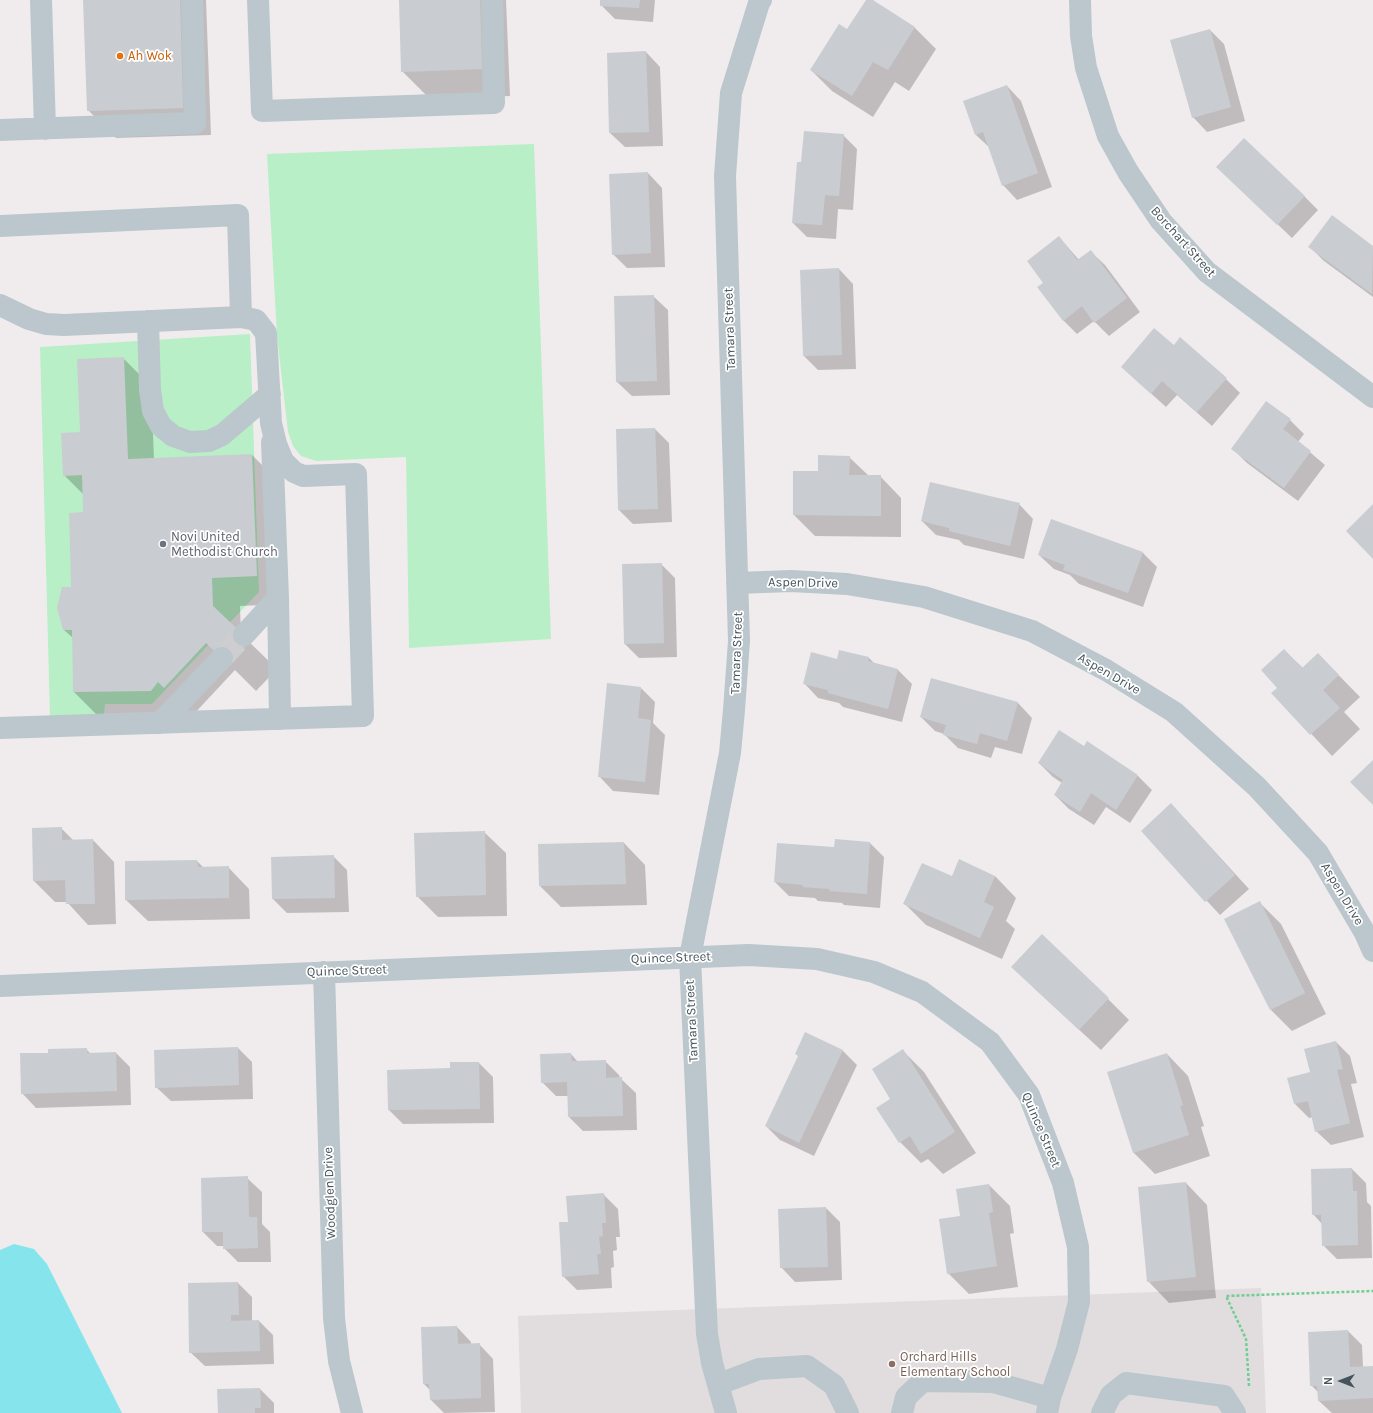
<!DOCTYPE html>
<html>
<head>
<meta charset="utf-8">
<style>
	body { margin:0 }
	#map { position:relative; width:1373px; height:1413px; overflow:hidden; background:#f0eced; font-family:Karla,sans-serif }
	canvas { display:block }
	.north { position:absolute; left:1321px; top:1361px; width:40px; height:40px; -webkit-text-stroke:3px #fff; paint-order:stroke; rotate:270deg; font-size:11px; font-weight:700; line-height:16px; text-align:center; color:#45535a }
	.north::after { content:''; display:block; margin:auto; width:14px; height:18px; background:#45535a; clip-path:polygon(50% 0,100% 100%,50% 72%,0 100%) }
</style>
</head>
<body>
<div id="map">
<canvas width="1373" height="1413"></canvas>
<div class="north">N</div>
</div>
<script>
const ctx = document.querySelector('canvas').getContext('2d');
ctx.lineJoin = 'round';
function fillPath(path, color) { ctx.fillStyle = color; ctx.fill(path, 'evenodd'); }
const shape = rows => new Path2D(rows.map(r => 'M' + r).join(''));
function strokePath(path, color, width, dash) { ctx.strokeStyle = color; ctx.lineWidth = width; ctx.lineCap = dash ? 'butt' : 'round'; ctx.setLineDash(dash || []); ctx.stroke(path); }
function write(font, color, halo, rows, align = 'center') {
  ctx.font = font + ' Karla,sans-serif'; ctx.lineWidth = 3.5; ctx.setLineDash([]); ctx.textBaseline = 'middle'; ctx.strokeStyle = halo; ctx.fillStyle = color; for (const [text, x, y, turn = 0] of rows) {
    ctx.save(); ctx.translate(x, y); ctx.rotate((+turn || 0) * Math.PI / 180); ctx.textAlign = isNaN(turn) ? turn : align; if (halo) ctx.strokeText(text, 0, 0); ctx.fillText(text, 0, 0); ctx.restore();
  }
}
fillPath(shape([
	[1261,1288,1266,1413,521,1413,518,1316]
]), '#e1dddf');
fillPath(shape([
	[534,144,551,639,409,648,406,457,316,461,301,456,293,446,288,432,277,336,267,154],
	[250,334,259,592,152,704,105,704,104,716,50,717,40,347]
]), '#b9efc7');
fillPath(shape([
	[14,1244,34,1249,47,1264,122,1413,0,1413,0,1250]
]), '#86e5ec');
fillPath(shape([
	[84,0,206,0,211,135,116,138,88,110],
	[400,0,506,0,510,96,430,99,402,71],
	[601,0,655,0,653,22,615,19,601,5],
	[867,0,871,0,914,27,936,49,909,91,895,82,873,117,832,91,811,70,848,30],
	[1210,30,1224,44,1245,121,1207,132,1193,117],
	[646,52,660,67,663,146,625,147,610,133],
	[1007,86,1021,101,1052,187,1017,200,1003,185,990,148,976,135],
	[843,135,857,149,853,210,838,209,836,239,807,237,793,223,802,164],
	[648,173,662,188,665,267,627,268,613,254],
	[1232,181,1304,196,1318,210,1292,238],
	[1332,216,1373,247,1373,297,1324,261,1310,247],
	[1059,237,1079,260,1090,251,1105,265,1140,312,1109,336,1094,321,1077,334,1063,320,1044,283],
	[839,269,853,284,856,369,818,370,804,356,801,271],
	[653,296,668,310,670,395,632,396,617,382],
	[1174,346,1226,379,1240,393,1212,426,1177,395,1166,407,1122,367],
	[123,358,151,386,154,459,252,455,280,483,285,604,240,606,241,634,277,669,256,691,235,670,193,715,186,710,102,720,74,692,73,638,64,630,85,513,84,495,64,475,81,433],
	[1290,420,1304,434,1298,442,1325,465,1298,501,1247,463,1233,449],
	[655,429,669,443,672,522,633,524,619,510],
	[849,457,869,476,880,476,901,498,901,537,815,536,794,515,819,472],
	[1019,504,1033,519,1024,559,964,545,959,540,936,535,922,521],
	[1143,553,1157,567,1143,607,1079,584,1070,575,1054,569,1039,555],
	[661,564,675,578,677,657,639,658,625,644],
	[1284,650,1303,668,1318,654,1360,697,1344,712,1360,729,1332,756,1273,693,1279,688],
	[840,651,869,658,875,664,898,670,912,684,902,722,843,707,839,703,818,698,804,683,837,660],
	[932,679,1018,703,1032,718,1022,754,995,747,991,758,958,748,944,734,935,731,921,717],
	[641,688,655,702,653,723,665,735,659,795,613,791,599,776],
	[1087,743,1138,776,1152,790,1130,823,1106,807,1094,825,1069,809,1055,795,1062,783,1053,777,1039,763,1084,747],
	[1185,819,1249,889,1220,915,1142,831],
	[61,828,74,841,93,840,114,862,116,924,88,925,67,902,55,902,34,881],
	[484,832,506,853,507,916,438,917,417,896],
	[624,843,645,865,647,905,561,907,540,886],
	[870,843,884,857,880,908,844,905,842,903,818,901,815,898,789,896,775,882,835,848],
	[333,856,347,870,349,912,287,913,273,899],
	[197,861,204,868,228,867,249,889,250,919,148,921,126,900,126,862],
	[995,876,1016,898,1006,921,1015,929,1002,959,926,925,905,904,952,878],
	[1260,903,1281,924,1326,1014,1292,1031,1271,1010],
	[1034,988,1108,999,1129,1020,1101,1050],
	[806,1034,843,1051,857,1065,814,1156,780,1140,766,1126,799,1057],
	[1336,1042,1350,1056,1357,1083,1351,1084,1364,1137,1331,1145,1316,1131,1313,1117,1309,1118,1295,1104,1311,1073],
	[238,1048,252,1062,253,1099,171,1101,156,1087],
	[86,1049,91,1054,116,1053,130,1067,131,1105,36,1108,22,1093,49,1054],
	[903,1051,924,1072,976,1153,943,1174,928,1159,921,1163,900,1142,892,1099],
	[571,1054,578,1062,605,1061,619,1075,620,1078,636,1093,637,1130,583,1131,569,1117,568,1096,556,1096,542,1082],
	[1167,1054,1188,1076,1204,1126,1201,1127,1210,1156,1155,1174,1133,1152],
	[479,1063,493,1077,494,1123,403,1124,389,1110,388,1071,451,1069],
	[1352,1169,1366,1183,1367,1202,1371,1206,1372,1258,1337,1259,1323,1245,1322,1224,1313,1214],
	[202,1178,247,1178,262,1192,262,1224,270,1232,271,1262,238,1262,224,1248,224,1246,217,1246,203,1232],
	[1186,1183,1207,1205,1216,1298,1169,1303,1148,1281],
	[989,1185,1010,1206,1014,1233,1010,1234,1018,1287,969,1294,948,1273,961,1217],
	[603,1194,618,1209,620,1237,616,1237,617,1250,613,1251,614,1267,611,1268,612,1288,577,1290,563,1276,569,1223],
	[826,1208,840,1222,842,1280,795,1282,781,1267],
	[238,1283,252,1297,252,1321,259,1321,273,1335,274,1364,205,1366,190,1352],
	[457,1327,471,1342,471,1345,479,1344,493,1359,495,1412,444,1413,431,1400,430,1390,424,1384,422,1328],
	[1348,1331,1362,1345,1363,1367,1373,1367,1373,1413,1332,1413,1319,1401,1319,1393,1311,1385],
	[260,1389,274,1403,274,1413,219,1413]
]), '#0003');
fillPath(shape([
	[83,0,180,0,183,108,87,111],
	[399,0,480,0,482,69,401,72],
	[600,0,640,0,639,8,600,6],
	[866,0,873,0,915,27,888,70,873,62,852,96,810,70,839,24,847,29],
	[1210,29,1231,107,1192,118,1170,40],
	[646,51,649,132,609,133,607,53],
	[1007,85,1038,173,1002,186,983,132,975,135,963,101],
	[804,131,844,134,839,196,825,195,822,225,792,223,797,162,801,162],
	[1244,138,1305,196,1277,225,1216,167],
	[648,172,651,253,612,255,609,174],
	[1332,215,1373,246,1372,294,1308,247],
	[1059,236,1077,260,1091,250,1127,298,1094,323,1082,306,1063,321,1037,287,1043,283,1027,261],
	[839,268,842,355,803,356,800,270],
	[654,295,657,381,616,382,614,296],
	[1154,328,1174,345,1180,337,1227,378,1197,412,1162,381,1151,394,1121,367],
	[124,357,128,459,252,454,257,576,212,578,213,606,250,641,228,664,206,643,164,688,158,682,151,691,73,692,72,630,63,630,57,608,62,587,71,587,69,513,83,512,82,475,63,476,61,433,80,432,77,359],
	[1266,401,1291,419,1283,429,1311,451,1284,488,1231,449],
	[655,428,658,509,618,510,616,429],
	[818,455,850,456,849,475,881,475,881,516,793,515,793,471,818,471],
	[930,482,1020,503,1010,546,949,531,949,528,921,521],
	[1373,504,1373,559,1346,531],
	[1051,519,1143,552,1128,593,1063,570,1065,565,1038,555],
	[662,563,664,643,624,644,622,564],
	[1284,649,1302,668,1318,653,1339,675,1323,690,1340,708,1310,735,1271,693,1277,688,1261,670],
	[839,650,869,657,868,661,898,669,888,709,828,693,828,690,803,684,811,652,837,659],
	[931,678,1018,702,1007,741,980,733,977,744,943,735,946,725,920,717],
	[607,683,641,687,638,718,651,720,645,782,598,777],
	[1059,730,1084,746,1087,741,1138,775,1116,810,1091,793,1080,812,1054,795,1063,780,1038,763],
	[1373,760,1373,805,1350,782],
	[1171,803,1235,875,1205,902,1141,831],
	[62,827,62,840,93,839,95,904,66,904,65,880,33,881,32,828],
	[485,831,486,895,416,897,414,833],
	[835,839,870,842,867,894,829,891,830,889,803,887,803,885,774,882,777,843,834,847],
	[624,842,626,884,539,886,538,844],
	[334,855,335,898,272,899,271,857],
	[959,859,995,876,984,902,994,907,980,938,903,904,922,863,952,876],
	[197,860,198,867,229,866,229,898,125,900,125,861],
	[1260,901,1305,993,1270,1010,1224,919],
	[1042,934,1109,998,1079,1030,1011,967],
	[805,1032,843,1050,799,1143,765,1126,798,1056,795,1054],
	[1336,1041,1343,1069,1337,1070,1350,1123,1315,1132,1308,1101,1294,1104,1287,1078,1310,1072,1304,1049],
	[238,1047,239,1085,155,1088,154,1050],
	[87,1048,87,1053,116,1052,117,1091,21,1094,20,1053,48,1053,48,1049],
	[903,1049,955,1132,921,1154,910,1136,899,1143,876,1108,890,1099,872,1069],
	[571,1053,572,1061,606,1060,606,1078,622,1077,623,1116,568,1117,567,1082,541,1083,540,1054],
	[1167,1053,1183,1105,1180,1106,1189,1135,1133,1153,1107,1072],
	[450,1062,479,1062,480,1109,388,1110,387,1070,450,1068],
	[1352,1168,1353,1191,1357,1191,1358,1245,1322,1246,1321,1215,1312,1215,1311,1169],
	[248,1176,249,1217,257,1217,258,1248,223,1249,223,1232,202,1232,201,1178],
	[1186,1182,1196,1277,1147,1282,1138,1187],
	[989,1184,993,1212,989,1213,997,1266,947,1274,939,1219,960,1216,956,1189],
	[604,1193,606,1223,602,1223,603,1236,599,1237,601,1254,597,1254,599,1274,562,1277,559,1222,568,1222,566,1196],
	[826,1207,828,1267,780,1268,778,1209],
	[238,1282,239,1315,231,1315,231,1321,259,1320,260,1351,189,1353,188,1283],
	[457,1326,458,1344,480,1343,481,1398,430,1400,429,1384,423,1384,421,1327],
	[1348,1330,1350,1367,1373,1366,1373,1398,1318,1401,1317,1386,1310,1386,1308,1332],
	[260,1388,261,1408,255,1408,255,1413,218,1413,217,1389]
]), '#c9cdd2');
strokePath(shape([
	[222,658,244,635]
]), '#cecdd0', 22, [22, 11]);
strokePath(shape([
	[1249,1386,1246,1339,1226,1296,1373,1291]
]), '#71cd93', 2.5, [3, 2]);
strokePath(shape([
	[41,0,45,129],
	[258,0,262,111,494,103,492,0],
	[1080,0,1081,36,1086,68,1108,136,1128,172,1161,221,1207,272,1373,397],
	[0,130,195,123,192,0],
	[0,226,238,215,241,317],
	[0,305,29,319,46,324,64,325,241,317,256,320,266,333,271,423,276,444,283,461,294,472,303,476,356,474,363,716,0,728],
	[148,321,150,390,153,411,161,426,173,436,190,442,209,441,222,435,270,394],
	[737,583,791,581,847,584,924,597,1032,631,1106,670,1174,712,1257,787,1318,853,1365,933,1373,951],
	[278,598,280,719],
	[244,635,278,598,272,442],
	[160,723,222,658],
	[324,972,334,1318,339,1361,352,1413],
	[0,986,749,955,817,959,874,972,922,992,990,1042,1029,1095,1063,1183,1078,1247,1079,1302,1067,1349,1050,1398,1047,1413],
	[719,1384,759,1369,807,1366,834,1385,848,1413],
	[726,1413,712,1363,707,1334,690,957,730,753,734,710,739,641,725,176,731,93,759,3,761,0],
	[902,1413,906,1397,923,1381,993,1382,1050,1398],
	[1102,1413,1111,1395,1126,1383,1224,1396,1235,1413]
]), '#bbc7cc', 22);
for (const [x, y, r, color] of [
	[120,56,4,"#e8710a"],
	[163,544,4,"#6b7280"],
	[892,1364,4,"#8d6e63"]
]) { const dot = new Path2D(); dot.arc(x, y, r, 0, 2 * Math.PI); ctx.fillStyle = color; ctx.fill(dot); strokePath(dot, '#fff', 1.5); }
write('13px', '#c56008', '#fff', [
	["Ah Wok",128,56]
], 'left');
write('13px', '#45535a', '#fff', [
	["Borchart Street",1183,242,48],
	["Tamara Street",730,329,-92],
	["Aspen Drive",803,583,1],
	["Tamara Street",737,653,-88],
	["Aspen Drive",1109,674,30],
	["Aspen Drive",1342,894,59],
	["Quince Street",671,958,-2],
	["Quince Street",347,971,-2],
	["Tamara Street",692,1021,-93],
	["Quince Street",1041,1130,67],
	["Woodglen Drive",330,1193,-92]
]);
write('13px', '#5b616d', '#fff', [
	["Novi United",171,537],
	["Methodist Church",171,552]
], 'left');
write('13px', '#785e54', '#fff', [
	["Orchard Hills",900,1357],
	["Elementary School",900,1372]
], 'left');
</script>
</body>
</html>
